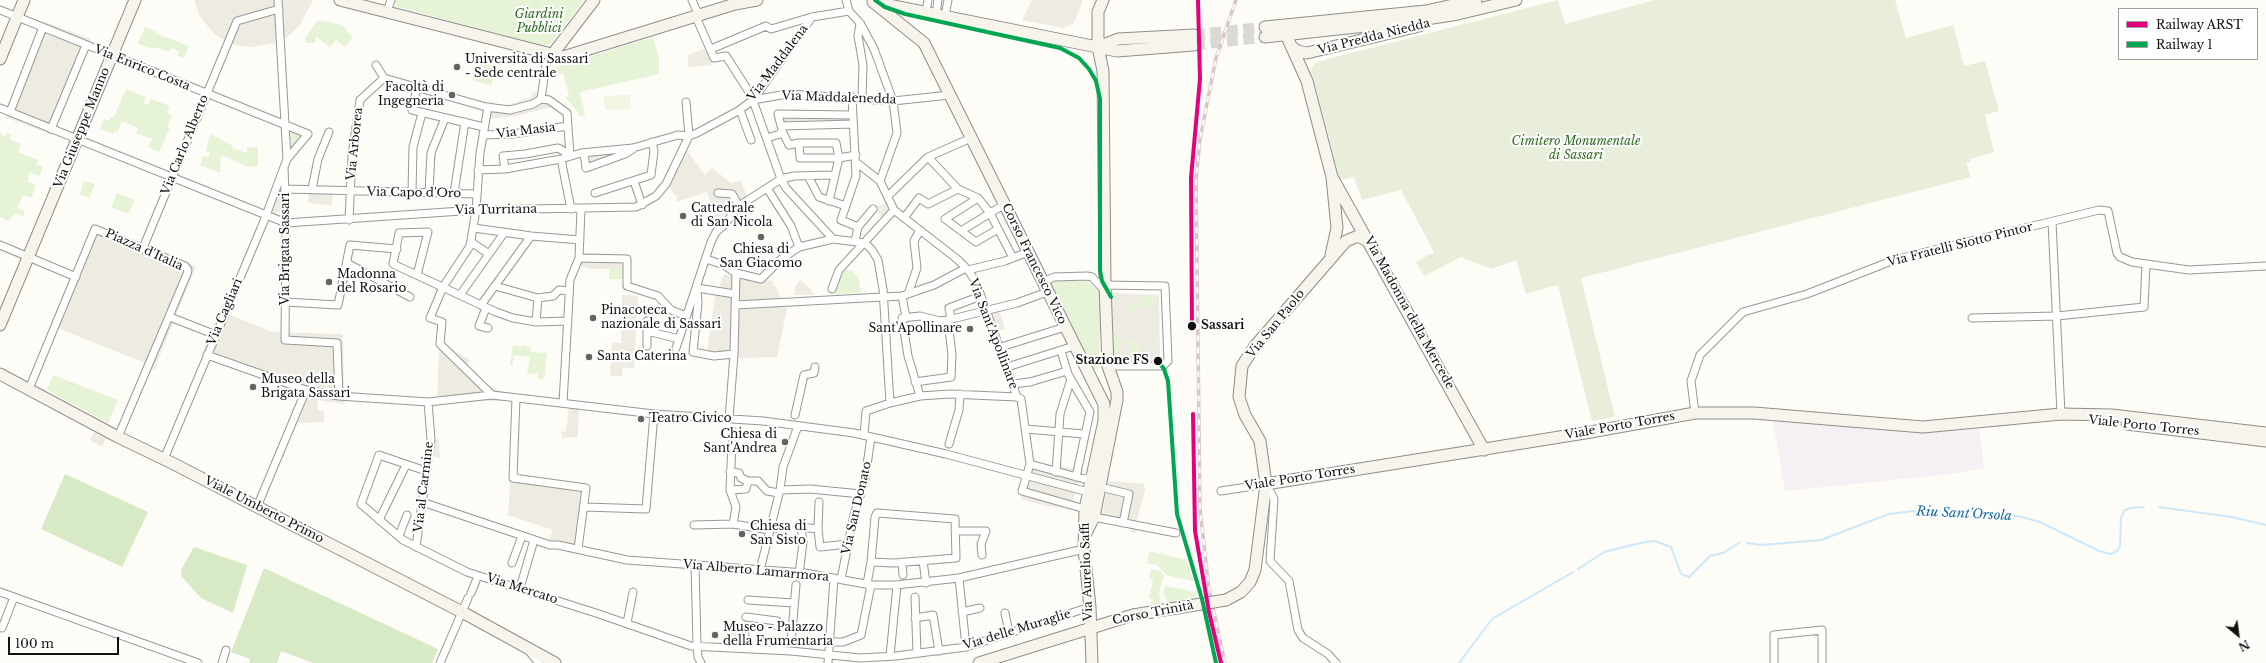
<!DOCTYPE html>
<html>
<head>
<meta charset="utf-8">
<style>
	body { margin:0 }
	#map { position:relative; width:2266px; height:663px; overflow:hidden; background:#fdfcf7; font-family:"Libre Baskerville",serif }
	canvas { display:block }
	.legend { position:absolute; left:2118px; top:8px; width:140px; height:52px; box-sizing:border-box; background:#fff; border:1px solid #a0a0a0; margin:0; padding:5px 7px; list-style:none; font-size:12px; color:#111 }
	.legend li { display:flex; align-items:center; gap:8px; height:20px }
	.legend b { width:20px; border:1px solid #a0a0a0 }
	.north { position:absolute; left:2218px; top:615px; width:40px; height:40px; -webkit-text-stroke:3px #fff; paint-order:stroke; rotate:151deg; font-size:11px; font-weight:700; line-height:16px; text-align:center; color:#111 }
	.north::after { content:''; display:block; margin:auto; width:14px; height:18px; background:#111; clip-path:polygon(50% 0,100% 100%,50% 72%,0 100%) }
	.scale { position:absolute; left:8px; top:637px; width:111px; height:18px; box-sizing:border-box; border:2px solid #111; border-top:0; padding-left:5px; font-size:12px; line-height:14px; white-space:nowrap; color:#111; -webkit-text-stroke:3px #fff; paint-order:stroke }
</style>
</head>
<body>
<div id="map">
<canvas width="2266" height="663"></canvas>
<ul class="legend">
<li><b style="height:5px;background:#e5007d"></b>Railway ARST</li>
<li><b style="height:5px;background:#00a651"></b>Railway 1</li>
</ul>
<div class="north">N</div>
<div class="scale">100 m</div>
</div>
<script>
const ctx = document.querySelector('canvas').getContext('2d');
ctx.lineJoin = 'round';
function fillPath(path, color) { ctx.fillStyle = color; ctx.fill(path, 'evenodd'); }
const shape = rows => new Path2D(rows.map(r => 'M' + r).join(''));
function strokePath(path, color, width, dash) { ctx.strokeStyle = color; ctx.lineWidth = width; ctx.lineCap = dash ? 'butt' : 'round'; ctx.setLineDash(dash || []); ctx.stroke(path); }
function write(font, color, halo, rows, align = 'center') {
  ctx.font = font + ' "Libre Baskerville",serif'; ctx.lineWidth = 4; ctx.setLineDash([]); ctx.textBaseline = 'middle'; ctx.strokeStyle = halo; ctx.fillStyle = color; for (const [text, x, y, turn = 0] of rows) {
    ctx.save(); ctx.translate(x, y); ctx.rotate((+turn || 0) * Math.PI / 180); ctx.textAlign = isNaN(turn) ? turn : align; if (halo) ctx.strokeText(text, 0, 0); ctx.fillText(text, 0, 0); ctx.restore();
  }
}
fillPath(shape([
	[1773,421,1878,429,1979,427,1984,468,1951,474,1785,491]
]), '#f5f0f3');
fillPath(shape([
	[396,0,584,0,550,44,544,46,394,6],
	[318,20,342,25,353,38,345,47,336,40,330,47,316,37,315,43,306,43,305,38],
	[145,27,155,31,157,34,189,46,184,58,177,55,179,51,174,49,170,49,170,52,153,47,151,49,138,43],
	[653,37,659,58,659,74,580,92,585,116,579,116,576,110,565,97,569,96,563,73,554,76,554,68],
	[477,61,496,65,491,85,472,80],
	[126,89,146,97,144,103,148,105,151,99,170,106,167,113,172,116,167,127,170,128,159,152,148,147,152,139,136,133,138,128,122,121,117,132,114,131,113,134,100,129,104,119,109,121,111,117,114,117],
	[293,130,301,135,301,139,293,148,291,147,290,133],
	[7,132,12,135,10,139,21,144,18,152,38,160,37,164,43,167,39,176,29,172,28,182,36,185,31,198,23,195,17,208,25,211,23,216,15,213,8,221,0,217,0,133,5,137],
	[210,134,233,146,232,148,247,153,247,148,258,147,258,166,248,167,221,155,220,173,200,165,203,156,208,157,210,153,206,151],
	[84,181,95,184,89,198,80,194],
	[117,193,135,200,128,214,111,207],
	[843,266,850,272,852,270,859,279,861,293,833,294,836,279],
	[609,269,623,269,623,279,609,279],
	[1059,278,1084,279,1101,292,1099,369,1090,369,1048,283],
	[1138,297,1157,297,1148,311],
	[1135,298,1140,304,1131,316,1126,309],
	[1113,331,1124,344,1115,357],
	[1131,339,1140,350,1135,356,1127,345],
	[513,345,521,347,522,345,528,347,531,346,530,351,532,352,547,353,544,380,537,378,538,373,527,374,530,357,514,355,512,366,510,365],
	[53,375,118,400,108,423,47,390],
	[1150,551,1186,560,1194,581,1168,576,1157,565,1147,563],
	[1151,569,1160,571,1164,576,1159,592,1161,605,1150,608,1152,599,1149,598,1153,580,1149,578],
	[1165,586,1196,592,1197,598,1169,604,1163,593]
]), '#e7f3d7');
fillPath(shape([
	[65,474,148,512,122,567,41,529],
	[194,547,247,565,233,613,201,598,182,577,181,570],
	[264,568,438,649,432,663,313,663,281,651,277,663,249,663,250,659,231,652]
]), '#d8eac5');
fillPath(shape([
	[1558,0,1565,24,1655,0,1895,0,1906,38,1953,25,1964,66,1985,61,1999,111,1985,115,1994,152,1970,159,1971,162,1966,163,1971,177,1581,278,1615,417,1592,421,1558,285,1526,294,1516,260,1491,269,1461,257,1424,276,1416,262,1434,252,1401,190,1362,200,1354,177,1340,180,1311,69,1316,62]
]), '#e9eedb');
fillPath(shape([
	[630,95,631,109,605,110,604,96]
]), '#f0f6e1');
fillPath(shape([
	[194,0,313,0,300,25,287,37,276,43,251,47,234,45,214,34,199,15],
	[1032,0,1083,0,1074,23,1063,28,1022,20],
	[43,21,91,39,52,135,5,117],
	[706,48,713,65,688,67,688,55],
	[533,92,551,95,556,101,552,107,516,116,488,119,491,105,500,107,531,97],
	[784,109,784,111,791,111,791,109,850,113,850,126,790,128,790,130,780,132,775,110],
	[686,149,705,175,712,168,731,183,741,181,748,199,728,214,715,218,707,192,676,202,677,194,674,196,669,185],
	[622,151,589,166,587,154],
	[278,186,285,187,282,212,277,212,277,218,269,211],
	[309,191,333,193,332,205,308,203],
	[890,202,894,210,884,218,873,210,874,207],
	[93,224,196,266,154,370,145,363,50,325],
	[580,253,623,254,623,269,591,269,576,265],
	[724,274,772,281,787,309,777,357,706,359,715,297],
	[800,280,809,287,814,295,794,295,795,287],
	[1112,293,1159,295,1160,358,1158,361,1112,360],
	[1138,297,1156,297,1156,298,1148,311],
	[1135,298,1139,304,1131,315,1126,309],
	[1113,332,1123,344,1115,356],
	[1132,339,1140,350,1135,356,1127,345],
	[622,295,638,296,634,369,623,367,622,376,610,376,612,343,621,343],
	[220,311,273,332,343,334,344,404,318,400,317,410,324,411,324,422,297,423,307,399,299,392,201,356],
	[999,311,1005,329,996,331,990,314],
	[443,344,470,360,466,367,488,385,500,391,509,393,510,401,481,401,437,405,439,347],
	[569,407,579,408,578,437,562,438,561,432,566,431],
	[94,432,106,438,102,447,90,440],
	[434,439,439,440,440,458,430,456],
	[1034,462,1084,470,1069,509,1042,505,1021,499],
	[510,481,584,491,575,546,548,543,553,530,508,515],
	[1109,481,1144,484,1145,490,1137,520,1136,533,1130,532,1130,528,1101,519],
	[730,630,744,631,745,648,730,649]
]), '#edebe2');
fillPath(shape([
	'534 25a6 6 0 1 1 12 0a6 6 0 1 1-12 0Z'
]), '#cde8f7');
strokePath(shape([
	[2159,507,2232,517,2266,525],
	[1747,543,1762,545,1821,540,1889,514,1913,511,1962,517,2009,515,2022,517,2040,522,2099,551,2111,554,2117,551,2120,546,2121,518,2124,511,2130,508,2144,507],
	[1578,569,1604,552,1645,542,1655,541,1671,547,1681,574,1689,577,1710,556,1723,553,1740,542],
	[1459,663,1492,619,1573,572]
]), '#cde8f7', 2);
strokePath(shape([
	[732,443,733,427]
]), '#dad9d4', 7, [7, 3.5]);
strokePath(shape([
	[1194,35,1265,27],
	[1194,45,1265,37]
]), '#dad9d4', 11, [11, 5.5]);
const street = shape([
	[692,0,699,16],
	[846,0,849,11,860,23,874,49,893,101,897,133,880,181],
	[0,10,308,134,287,159],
	[387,11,391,0],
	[926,12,928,0],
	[936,14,938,0],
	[945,16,948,0],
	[696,17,714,58,726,56,751,95,781,179,786,188,833,239,865,243,872,250,878,260,883,289,890,403],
	[860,23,858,36,863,65,862,98],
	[711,49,766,26,771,29,812,17,849,11],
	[376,65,384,78,486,107,510,110,533,104,541,99,546,64,552,55],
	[417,88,412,110,484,127],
	[852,97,856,176,841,220,858,227],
	[541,99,549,100,567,113,570,155],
	[753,100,787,94,893,101,950,95],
	[686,102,689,136],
	[488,107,480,153,476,210,470,246,443,287,430,318,442,322,440,344,492,395],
	[0,108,286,223,476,210,636,207,656,196,666,184,689,136],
	[740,110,751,140],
	[10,112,43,27],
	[853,115,778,114,781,126,853,124],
	[51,129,86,45],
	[782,131,789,145,799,143,800,158,839,158,856,155],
	[483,135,512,134,568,126],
	[767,138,780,134,783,128],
	[799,143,836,143,839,158,829,201],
	[584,153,586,168,625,154,633,149],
	[928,157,958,189,978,198,945,219,976,242,998,229],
	[561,159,571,209],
	[857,163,880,181,894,210,957,259,968,270,976,282,1017,397],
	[284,167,286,223,285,340,337,343,339,396],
	[505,169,503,156,525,154,558,148,570,155],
	[478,170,505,169,561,159,581,153,633,148,678,135,689,136,697,133,738,111,753,100,812,17],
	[808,176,819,197,846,206],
	[634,181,642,205],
	[767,188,791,226,799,247],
	[286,189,477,194],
	[312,189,318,159,329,132],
	[412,192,413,147,422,113],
	[429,193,431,153,445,118],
	[454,193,465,122],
	[595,193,651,175,654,151,652,142],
	[718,193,732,194,739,206],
	[888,196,928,157,971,138],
	[978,198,990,213,1013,258],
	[904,218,919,198,928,204,958,189],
	[349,220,352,155,360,100,384,78],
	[2052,222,2061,414],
	[474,228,531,236,580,240],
	[961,231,1005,204],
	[855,241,858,227,873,209],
	[471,242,489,254],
	[0,245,76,277],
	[143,248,237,21,279,9],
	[579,258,627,259,627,286,658,296,671,310,686,316],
	[706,259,724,265,736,273,761,279,780,260,799,247,833,239],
	[347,263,410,297],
	[968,270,1005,261,1028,252],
	[417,275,428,232,399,233,393,264,496,312,513,318,536,322,568,321],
	[1043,282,1054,277,1087,276,1092,277,1105,291],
	[1105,285,1165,286,1168,361,1163,366,1108,366],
	[495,286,538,298,553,296,559,290,569,291],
	[697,288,735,294],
	[832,289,839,270,894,210],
	[697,290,698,303,693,352,714,356,734,354],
	[908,294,917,268,914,241,920,230],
	[460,295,504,233],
	[902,296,906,317],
	[286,302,338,305,350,245,397,249],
	[481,305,531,236],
	[735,305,902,296,934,285,966,268],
	[486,308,479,326,488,328],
	[170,317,216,335],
	[1972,318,2057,316,2144,307,2146,265],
	[951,319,949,308,981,296],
	[536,322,538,298],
	[647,331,679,339],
	[647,346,647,321],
	[1001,347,1065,327],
	[676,348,711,242,716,232,724,225,739,206,781,179,794,176,834,175],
	[1061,351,1068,374,1090,412,1076,477],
	[207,355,306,390,339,396,428,402,492,395,654,414,763,421,854,433,946,454,1092,493],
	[1007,367,1074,346],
	[915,382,951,377,952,355,948,320],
	[1012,384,1030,382,1067,371],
	[29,389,95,229,185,266,188,270,187,274,118,437],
	[920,396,908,356,902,318,920,316,940,321,948,320,1017,303,1047,292],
	[516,398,513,478,586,488,578,549],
	[563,403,570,280,579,258,581,209],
	[1695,413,1691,381,1700,355,1743,312,1807,294,1894,260,1938,249,2099,210,2108,211,2117,253,2120,257,2132,262,2189,270,2266,266],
	[795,415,804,375,814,373,815,367],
	[729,419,734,354,736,273],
	[1026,429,1084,434],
	[864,435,866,411,890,403,920,396,950,394,1017,397,1021,399,1030,464,1022,491,1085,509],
	[732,443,730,490,736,507,733,524],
	[949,444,959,410,960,394],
	[164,459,264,221,287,159,278,0],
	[1030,464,1084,479,1092,477],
	[426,471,379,455,361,504,403,540,467,572,599,614,691,646,791,651,860,658,896,656,966,647,1090,607],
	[1056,472,1060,414,1071,379],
	[748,481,758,481,767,491,779,493],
	[1100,487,1129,494,1123,523],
	[730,490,746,489,748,481,741,478,739,473,730,472],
	[780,490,810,489,861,494],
	[1221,491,1266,484,1274,499,1270,561,1289,581,1298,630,1303,638,1328,654,1336,663],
	[422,502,550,545,558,545,627,560,805,573,871,585,896,585,959,578,1084,549],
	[257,507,306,390],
	[585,507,646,509,654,414],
	[1094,517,1176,533],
	[379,520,406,465],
	[694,525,733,524,770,530],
	[770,527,782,529],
	[818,529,819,502],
	[955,531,986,531,981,544,982,555],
	[399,536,407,515],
	[416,547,431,439,428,402],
	[923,561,926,583],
	[902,562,903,575],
	[512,563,522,536],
	[695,565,697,645,698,657,701,663],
	[760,570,780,490,783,467,798,426],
	[799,575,803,542,801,527,818,529,820,547,848,544],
	[959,578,966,647],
	[841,579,854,515,865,479,871,437],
	[867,584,871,562,894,563,956,558,955,519,877,513,875,517,871,562],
	[520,588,534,540],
	[0,592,198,663],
	[471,593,476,581],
	[915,597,917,653],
	[748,600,794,603],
	[962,612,980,608],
	[1005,613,1009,633],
	[746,617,777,621,777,626,792,628],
	[915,618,933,615,939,651],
	[627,623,633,592],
	[2,628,14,597],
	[829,642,843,642,861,635,871,585],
	[791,643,796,585],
	[744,648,745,631],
	[528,650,539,663],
	[890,656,897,585],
	[222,663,226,650],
	[440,663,468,598],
	[828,663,834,578],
	[1774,663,1774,635,1822,630,1822,663]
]);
const secondary = shape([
	[340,0,563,57,735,4,757,0],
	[873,2,924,43,1104,404,1104,421,1085,509,1084,549,1090,607,1092,663],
	[874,2,1117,51,1194,45],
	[1298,24,1290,29,1288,39,1307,81,1332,177,1337,228,1331,255],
	[1265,27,1426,11,1476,0],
	[1265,37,1420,20,1458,14,1516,0],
	[1291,46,1297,51,1307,53,1419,26],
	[1098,47,1118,39,1194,35],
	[552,55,594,0],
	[0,59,24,0],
	[1332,177,1484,450],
	[0,325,135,0],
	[0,374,118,437,172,463,462,612,555,663],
	[2127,424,2266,441],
	[1266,484,1591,432,1695,413,1754,413,1923,427,2061,414,2112,415,2266,433],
	[1086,533,1094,517,1117,400,1117,392,1108,366,1105,285,1103,71,1098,47,1098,12,1103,0],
	[1226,600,1241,592,1250,582,1255,570,1266,484,1260,441,1245,415,1239,397,1242,366,1255,346,1346,241,1358,236,1368,241],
	[979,663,1133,615]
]);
strokePath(street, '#979795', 9);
strokePath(secondary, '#8e8d8b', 13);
strokePath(street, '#fffffe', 7);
strokePath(secondary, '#f6f4eb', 11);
const rail = shape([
	[1225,663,1209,589,1200,509,1196,180,1200,139,1216,58,1236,0]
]);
strokePath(rail, '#d9c6c7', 3.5);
strokePath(rail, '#fff', 2, [6]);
const secondaryBridge = shape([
	[1133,615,1226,600]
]);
strokePath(secondaryBridge, '#8e8d8b', 13, []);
strokePath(secondaryBridge, '#f6f4eb', 11);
strokePath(shape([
	[1192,329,1191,178,1200,79,1198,0],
	[1193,414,1195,531,1209,612,1221,663]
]), '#e5007d', 4);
strokePath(shape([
	[875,0,885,7,905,14,1060,48,1079,58,1089,69,1096,81,1100,99,1100,270,1102,281,1111,297],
	[1158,361,1164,369,1168,381,1177,514,1202,599,1216,663]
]), '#00a651', 4);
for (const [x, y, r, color] of [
	[457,67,4,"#646362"],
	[452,95,4,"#646362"],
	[683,216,4,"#646362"],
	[761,237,4,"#646362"],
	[329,282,4,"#646362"],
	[593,318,4,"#646362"],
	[1192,326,5,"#111"],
	[970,329,4,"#646362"],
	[589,357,4,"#646362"],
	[1158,361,5,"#111"],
	[253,387,4,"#646362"],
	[641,419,4,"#646362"],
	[785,442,4,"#646362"],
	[742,534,4,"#646362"],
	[715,635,4,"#646362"]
]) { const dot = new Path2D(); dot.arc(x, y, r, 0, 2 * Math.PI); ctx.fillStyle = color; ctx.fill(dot); strokePath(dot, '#fff', 1.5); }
write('italic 12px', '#2f6b1f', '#fff', [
	["Giardini",539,15],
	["Pubblici",539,29],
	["Cimitero Monumentale",1576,142],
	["di Sassari",1576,156]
]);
write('12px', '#111', '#fff', [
	["Via Predda Niedda",1374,37,-14],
	["Via Maddalena",778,63,-53],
	["Via Enrico Costa",142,68,22],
	["Via Maddalenedda",839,98,2],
	["Via Giuseppe Manno",82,128,-68],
	["Via Masia",526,131,-7],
	["Via Arborea",355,144,-84],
	["Via Carlo Alberto",185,145,-68],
	["Via Capo d'Oro",414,193,1],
	["Via Turritana",496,210,-1],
	["Via Fratelli Siotto Pintor",1960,245,-14],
	["Via Brigata Sassari",286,249,-90],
	["Piazza d'Italia",144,250,24],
	["Corso Francesco Vico",1034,264,64],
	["Via Cagliari",225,312,-67],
	["Via Madonna della Mercede",1409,313,61],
	["Via San Paolo",1276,324,-51],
	["Via Sant'Apollinare",993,334,69],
	["Viale Porto Torres",1620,426,-10],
	["Viale Porto Torres",2144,426,6],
	["Viale Porto Torres",1300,478,-9],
	["Via al Carmine",424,487,-83],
	["Via San Donato",857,508,-77],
	["Viale Umberto Primo",264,510,27],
	["Via Alberto Lamarmora",756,571,5],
	["Via Aurelio Saffi",1087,572,-92],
	["Via Mercato",522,589,18],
	["Corso Trinità",1153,613,-11],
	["Via delle Muraglie",1017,630,-17]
]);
write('12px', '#111', '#fff', [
	["Università di Sassari",465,60],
	["- Sede centrale",465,74],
	["Facoltà di",444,88,"right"],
	["Ingegneria",444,102,"right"],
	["Cattedrale",691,209],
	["di San Nicola",691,223],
	["Chiesa di",761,250,"center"],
	["San Giacomo",761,264,"center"],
	["Madonna",337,275],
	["del Rosario",337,289],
	["Pinacoteca",601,311],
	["nazionale di Sassari",601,325],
	["Sant'Apollinare",962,329,"right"],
	["Santa Caterina",597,357],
	["Museo della",261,380],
	["Brigata Sassari",261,394],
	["Teatro Civico",649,419],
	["Chiesa di",777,435,"right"],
	["Sant'Andrea",777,449,"right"],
	["Chiesa di",750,527],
	["San Sisto",750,541],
	["Museo - Palazzo",723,628],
	["della Frumentaria",723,642]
], 'left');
write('bold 12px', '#111', '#fff', [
	["Sassari",1201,326],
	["Stazione FS",1149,361,"right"]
], 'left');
write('italic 13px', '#1768a6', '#fff', [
	["Riu Sant'Orsola",1964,514,3]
]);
</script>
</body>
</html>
